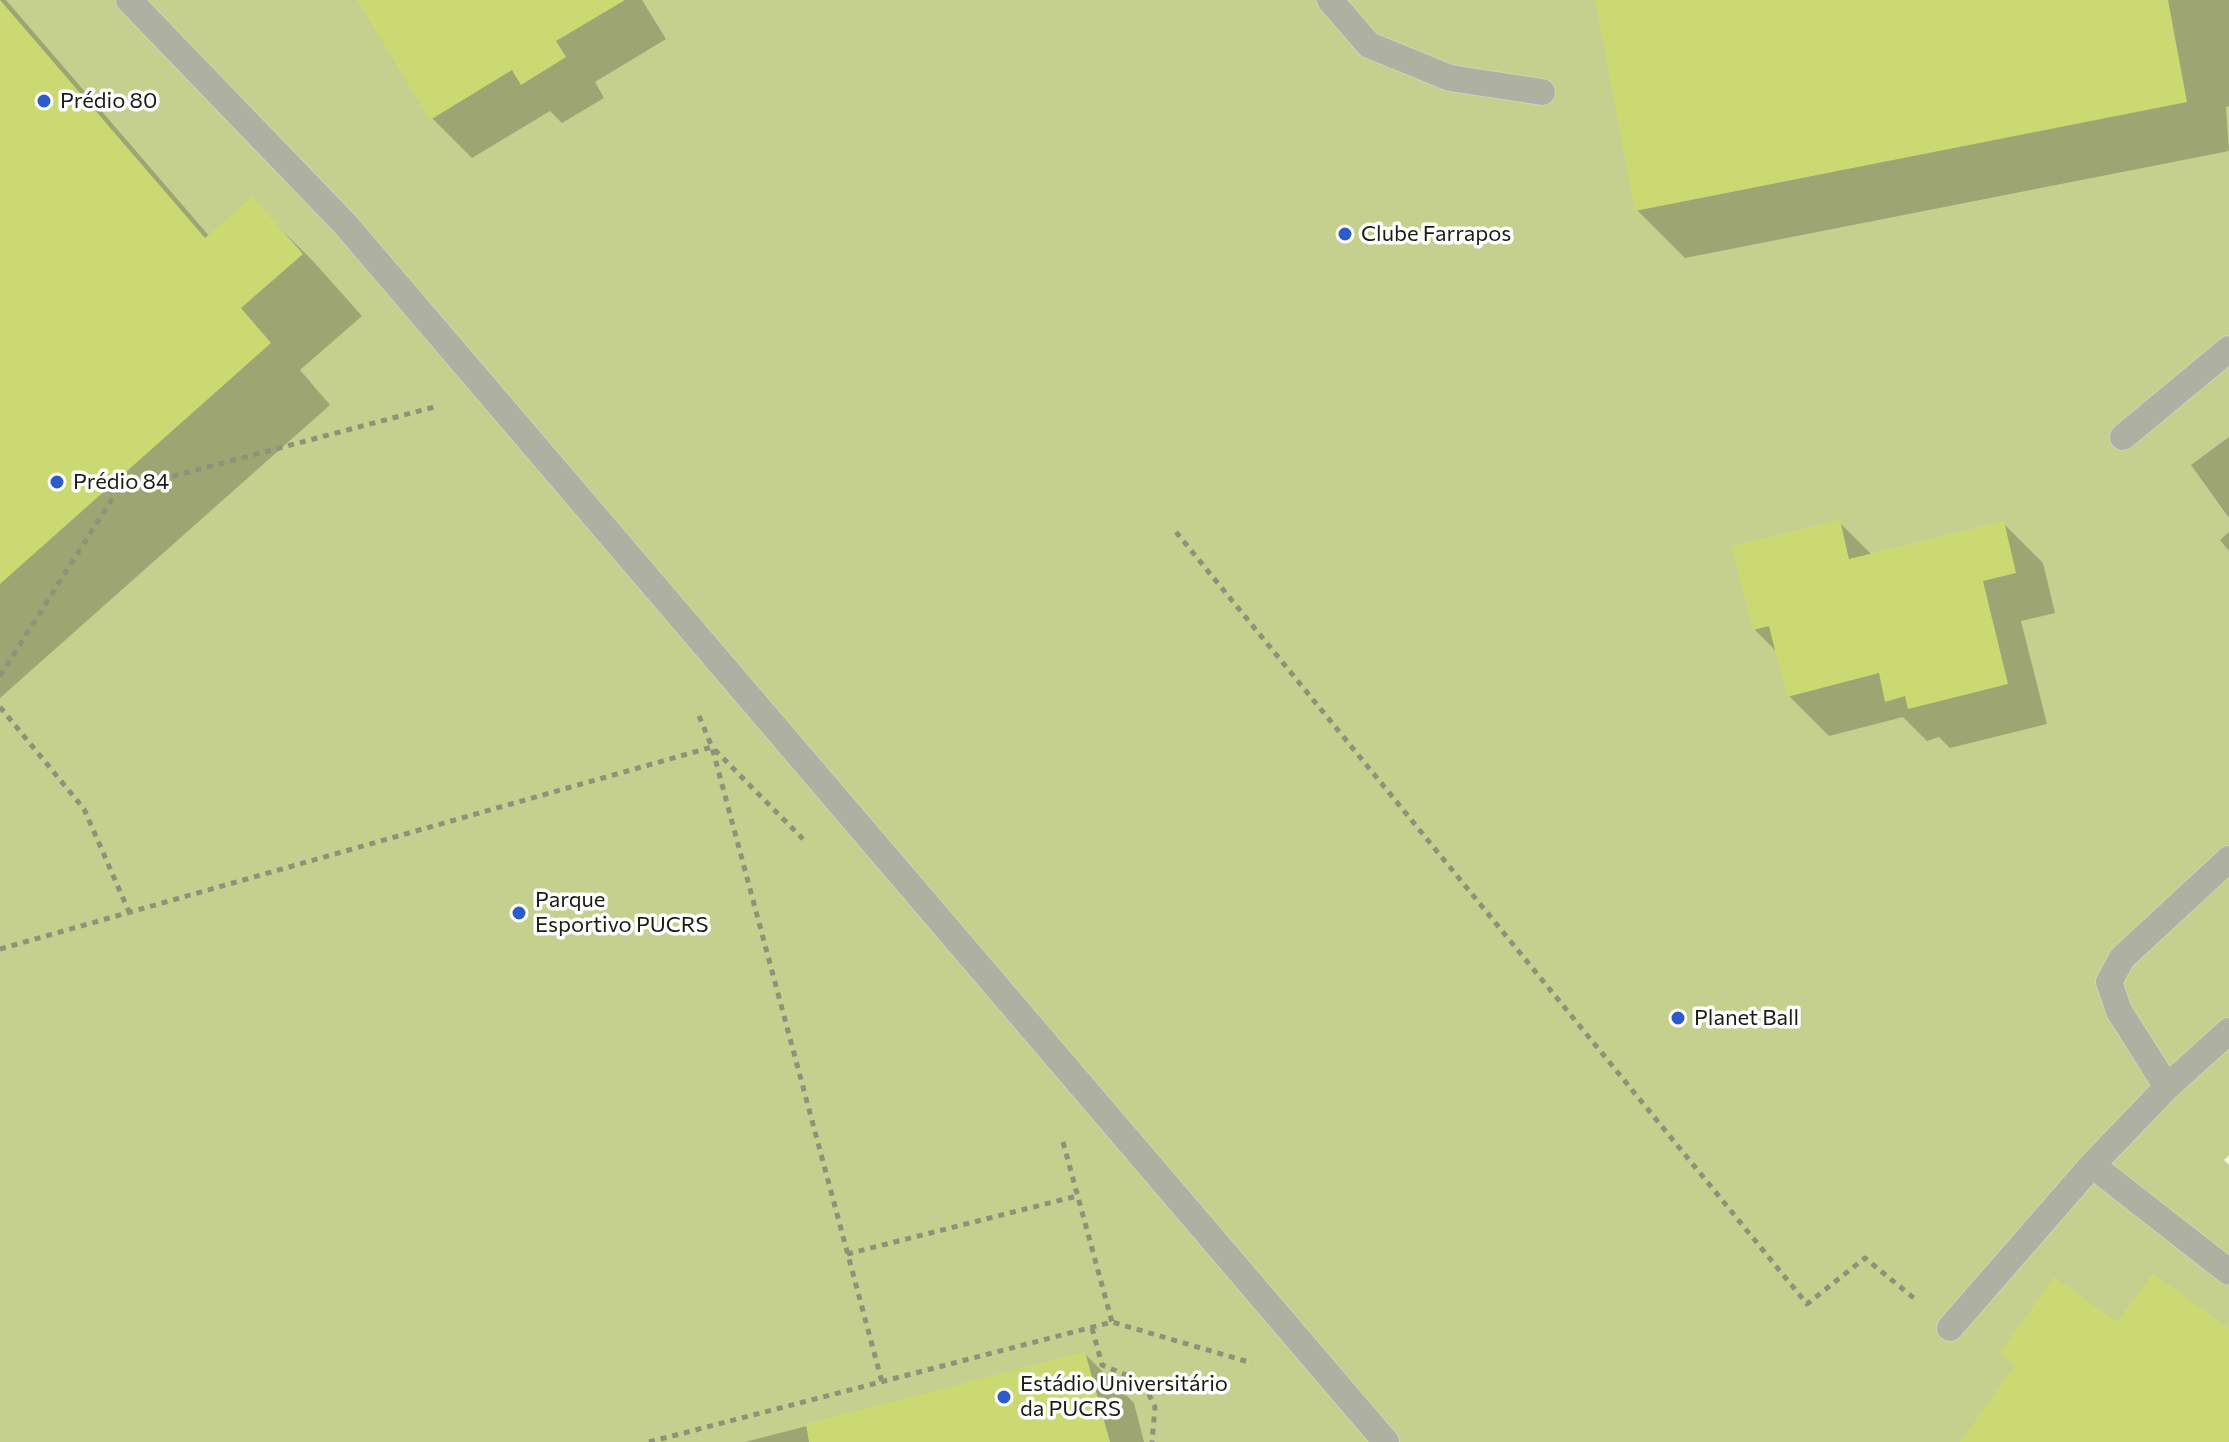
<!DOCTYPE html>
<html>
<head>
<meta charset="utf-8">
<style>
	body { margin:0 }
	canvas { display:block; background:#f0f7d3 }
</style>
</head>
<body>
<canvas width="2229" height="1442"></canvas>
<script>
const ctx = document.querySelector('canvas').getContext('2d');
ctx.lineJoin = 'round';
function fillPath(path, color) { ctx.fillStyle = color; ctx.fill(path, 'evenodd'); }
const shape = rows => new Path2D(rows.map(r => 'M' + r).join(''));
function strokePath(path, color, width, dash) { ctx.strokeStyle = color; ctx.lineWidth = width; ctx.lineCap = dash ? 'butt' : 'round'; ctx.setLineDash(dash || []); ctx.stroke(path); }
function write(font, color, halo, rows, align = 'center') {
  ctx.font = font + ' Commissioner,sans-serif'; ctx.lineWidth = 7; ctx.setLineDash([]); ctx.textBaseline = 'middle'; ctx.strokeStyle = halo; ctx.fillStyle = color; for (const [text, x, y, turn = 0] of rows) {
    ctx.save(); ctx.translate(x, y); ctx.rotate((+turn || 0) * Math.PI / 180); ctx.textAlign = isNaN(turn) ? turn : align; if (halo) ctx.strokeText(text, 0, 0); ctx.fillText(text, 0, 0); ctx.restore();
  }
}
fillPath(shape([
	[0,0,2229,0,2229,1155,2224,1160,2229,1165,2229,1442,0,1442]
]), '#c5d08f');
fillPath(shape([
	[0,0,6,0,210,237,251,200,312,260,362,316,300,370,330,405,0,698],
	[372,0,642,0,666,39,595,82,604,98,562,123,550,111,472,158,432,118],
	[1597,0,2229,0,2229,106,2226,107,2229,151,1685,258,1637,210],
	[2229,437,2229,518,2191,465],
	[1839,522,1873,556,2003,523,2043,563,2055,613,2021,621,2047,724,1950,748,1939,737,1927,741,1903,717,1829,736,1789,696,1778,653,1754,629],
	[2229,532,2229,551,2220,540],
	[1085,1354,1134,1403,1144,1442,745,1442]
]), '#0003');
fillPath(shape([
	[0,0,205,238,252,197,303,254,241,308,271,343,0,584],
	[357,0,625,0,556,41,566,57,521,85,512,70,430,120],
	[1595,0,2168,0,2187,102,1635,211],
	[1840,520,1849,559,2004,521,2016,573,1983,581,2008,684,1908,709,1905,696,1885,702,1879,673,1787,697,1769,626,1753,630,1732,546],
	[2153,1274,2229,1328,2229,1442,1960,1442,2015,1365,1999,1354,2054,1277,2117,1322],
	[1085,1352,1110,1442,809,1442,806,1424]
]), '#cbd973');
const lane = shape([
	[129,0,345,224,1386,1442],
	[1330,0,1369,45,1450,78,1542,92],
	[2123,437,2229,349],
	[2167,1087,2119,1011,2109,982,2122,958,2229,859],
	[2092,1165,2229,1272],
	[1950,1328,2092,1165,2167,1087,2229,1031]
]);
strokePath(lane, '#ced4b4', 28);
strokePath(shape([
	[1176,532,1807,1304,1865,1258,1915,1299],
	[0,676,117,491,438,406],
	[0,707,84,809,129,912],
	[699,716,712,747,882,1382],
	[0,949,712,747,803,839],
	[1063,1142,1112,1322],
	[847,1254,1077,1196],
	[1092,1328,1102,1365,1143,1382,1155,1407,1152,1442],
	[649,1442,1112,1322,1252,1363]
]), '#8d9279', 5, [6, 6]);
strokePath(lane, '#aeb1a2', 26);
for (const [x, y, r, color] of [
	[44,101,8,"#2c5bca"],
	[1345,234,8,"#2c5bca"],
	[57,482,8,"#2c5bca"],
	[519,913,8,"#2c5bca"],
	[1678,1018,8,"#2c5bca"],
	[1004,1397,8,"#2c5bca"]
]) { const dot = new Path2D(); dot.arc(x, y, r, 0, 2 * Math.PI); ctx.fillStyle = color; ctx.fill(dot); strokePath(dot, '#fff', 3); }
write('22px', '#1b1d11', '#fff', [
	["Prédio 80",60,101],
	["Clube Farrapos",1361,234],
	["Prédio 84",73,482],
	["Parque",535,900],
	["Esportivo PUCRS",535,925],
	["Planet Ball",1694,1018],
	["Estádio Universitário",1020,1384],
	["da PUCRS",1020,1409]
], 'left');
</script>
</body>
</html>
